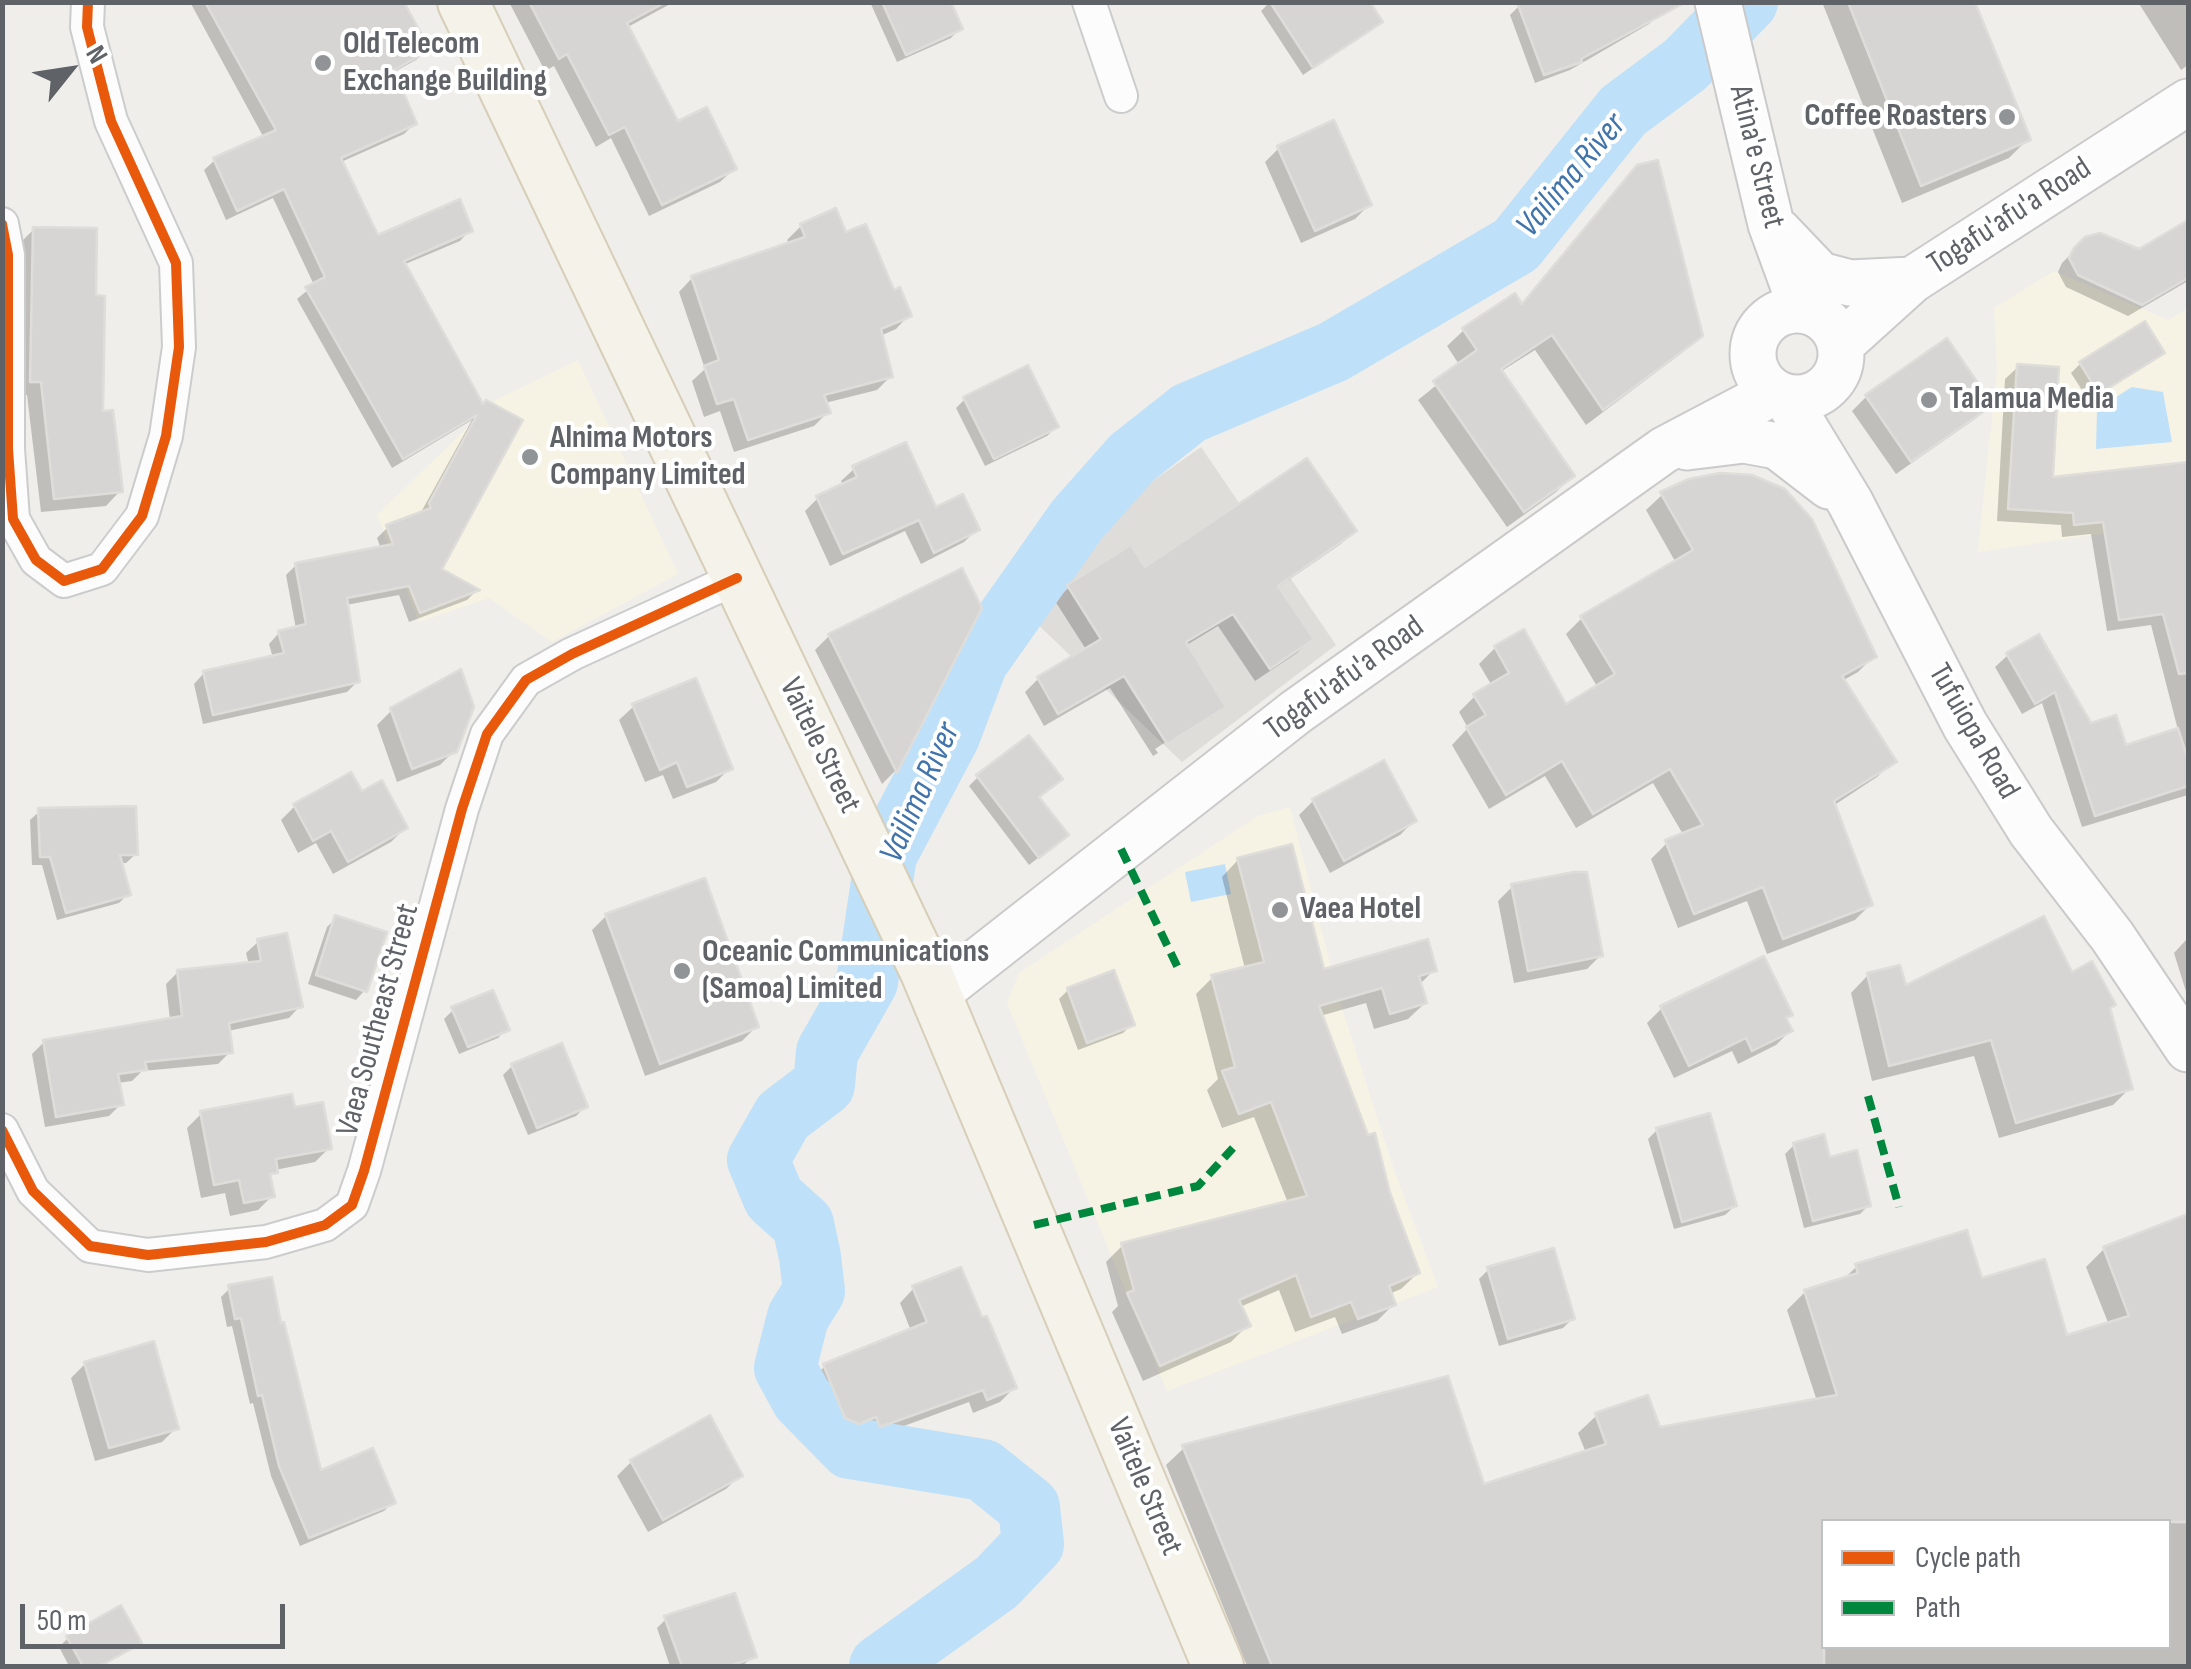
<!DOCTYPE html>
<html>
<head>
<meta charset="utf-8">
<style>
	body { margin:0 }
	#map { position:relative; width:2191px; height:1669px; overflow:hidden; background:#efeeea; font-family:"Sofia Sans Condensed",sans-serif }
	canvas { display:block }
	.frame { position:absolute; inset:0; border:5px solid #5f6368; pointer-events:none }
	.legend { position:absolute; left:1821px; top:1519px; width:350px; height:130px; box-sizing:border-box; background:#fff; border:2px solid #bfc1c3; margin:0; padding:12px 18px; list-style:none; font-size:30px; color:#5f6368 }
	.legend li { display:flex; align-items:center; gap:20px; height:50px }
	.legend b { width:50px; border:2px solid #bfc1c3 }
	.north { position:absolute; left:20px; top:20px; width:100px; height:100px; -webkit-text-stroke:8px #fff; paint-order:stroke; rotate:60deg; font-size:28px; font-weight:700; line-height:40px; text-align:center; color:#5f6368 }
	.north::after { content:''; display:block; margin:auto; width:35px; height:45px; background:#5f6368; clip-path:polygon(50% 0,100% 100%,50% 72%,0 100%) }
	.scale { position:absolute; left:20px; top:1604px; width:265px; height:45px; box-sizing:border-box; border:5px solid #5f6368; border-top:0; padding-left:12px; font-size:30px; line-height:35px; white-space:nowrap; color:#5f6368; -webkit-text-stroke:8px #fff; paint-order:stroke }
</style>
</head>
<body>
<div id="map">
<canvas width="2191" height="1669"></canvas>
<div class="frame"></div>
<ul class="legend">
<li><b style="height:12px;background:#e8590c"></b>Cycle path</li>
<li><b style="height:12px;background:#00873e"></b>Path</li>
</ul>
<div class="north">N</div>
<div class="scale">50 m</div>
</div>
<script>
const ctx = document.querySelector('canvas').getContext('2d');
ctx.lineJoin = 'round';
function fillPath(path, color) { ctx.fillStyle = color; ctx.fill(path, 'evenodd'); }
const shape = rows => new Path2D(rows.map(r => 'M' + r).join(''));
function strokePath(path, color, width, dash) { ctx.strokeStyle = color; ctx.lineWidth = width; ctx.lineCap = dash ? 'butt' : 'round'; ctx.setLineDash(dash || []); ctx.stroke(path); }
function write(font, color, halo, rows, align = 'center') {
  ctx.font = font + ' "Sofia Sans Condensed",sans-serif'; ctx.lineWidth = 8; ctx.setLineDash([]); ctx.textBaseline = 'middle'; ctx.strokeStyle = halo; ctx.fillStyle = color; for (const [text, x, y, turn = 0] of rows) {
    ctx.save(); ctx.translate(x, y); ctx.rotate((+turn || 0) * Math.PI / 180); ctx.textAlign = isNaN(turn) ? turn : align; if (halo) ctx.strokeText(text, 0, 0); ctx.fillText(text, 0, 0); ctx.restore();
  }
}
fillPath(shape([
	[2054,271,2168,320,2188,308,2188,521,1978,552,1997,370,1994,308],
	[578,360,678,574,552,642,489,598,419,622,377,515,496,400],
	[1290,807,1340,1002,1394,1170,1438,1287,1167,1391,1007,1003,1019,973,1258,816]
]), '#f7f3e4');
fillPath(shape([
	[1201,447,1336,645,1182,762,1031,618,1085,529]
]), '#dfddda');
fillPath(shape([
	[2132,387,2163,392,2172,442,2096,449,2097,409],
	[1225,864,1231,894,1191,902,1185,872]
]), '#bfe0f9');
fillPath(shape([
	[190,2,401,2,427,49,416,60,392,73,414,124,404,134,341,162,376,239,470,230,460,241,403,265,482,407,439,570,476,591,467,600,409,622,399,595,346,605,358,681,347,692,203,724,194,684,204,673,273,658,269,644,279,633,296,629,286,575,296,565,381,549,377,538,387,528,420,514,472,420,392,468,297,299,314,285,273,198,226,220,204,170,215,160,264,138],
	[509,2,674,2,626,28,677,125,734,169,720,182,649,216,611,138,596,147,554,66,545,71],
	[870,2,948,2,960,28,951,38,897,62],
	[1270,2,1332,2,1380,22,1303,75,1261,11],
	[1822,2,1972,2,2028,139,2009,158,1902,203],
	[2138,2,2188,2,2188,65,2181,70],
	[1519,6,1658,15,1649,24,1570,70,1535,83,1510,15],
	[1279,148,1369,205,1355,219,1301,243,1265,162],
	[1638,167,1700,335,1683,352,1586,425,1535,350,1500,372,1572,476,1556,492,1507,527,1418,400,1460,366,1447,346,1464,330,1521,306],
	[2188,223,2188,281,2128,316,2066,287,2058,272,2062,263,2086,239,2139,252],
	[801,226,845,235,909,315,896,329,880,336,891,376,877,390,825,403,828,412,814,426,734,452,720,411,704,417,692,381,705,369,679,292,692,278,790,245,787,240],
	[34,229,93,298,100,414,120,491,106,506,41,512,27,395,17,395,20,243],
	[1946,342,1989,405,1975,419,1896,474,1852,411,1866,397],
	[2162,352,2153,361,2089,401,2071,373,2080,364],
	[2018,367,2050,480,2188,465,2188,795,2082,827,2042,703,2022,714,1995,667,2008,655,2038,637,2089,726,2124,748,2178,730,2151,625,2107,631,2091,534,2062,537,2061,525,1997,521,2005,379],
	[965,399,1056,427,1047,436,985,466,956,408],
	[854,469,935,510,977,529,964,542,921,564,905,531,830,566,805,511,818,498,843,486,841,481],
	[1662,495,1874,656,1858,672,1842,681,1893,761,1877,777,1833,806,1871,904,1855,920,1767,954,1747,901,1678,928,1651,859,1667,843,1684,836,1653,783,1576,828,1545,776,1489,809,1452,745,1468,728,1459,712,1475,696,1492,686,1479,664,1495,648,1565,707,1598,688,1566,634,1582,618,1676,563,1646,510],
	[1354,530,1341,544,1277,588,1311,639,1297,653,1255,681,1218,626,1185,646,1223,706,1211,718,1211,713,1155,749,1158,753,1153,756,1110,688,1044,726,1025,692,1038,679,1087,651,1055,601,1069,587],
	[979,608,895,771,882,784,815,650,829,636],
	[634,706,730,768,716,782,673,799,663,775,645,782,619,720],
	[392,710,455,750,440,765,397,782,377,725],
	[1383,763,1414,821,1400,835,1330,873,1299,815,1313,801],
	[978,777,1056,844,1029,865,969,786],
	[361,795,405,828,391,842,333,874,316,843,298,853,281,820,295,806],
	[40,811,136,854,126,863,120,863,128,894,119,903,57,920,42,865,32,865,30,820],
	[1238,860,1322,972,1434,970,1419,985,1425,1003,1408,1019,1374,1029,1366,1003,1320,1016,1418,1273,1401,1289,1389,1294,1393,1305,1377,1321,1342,1334,1335,1317,1295,1332,1279,1290,1240,1307,1248,1325,1231,1342,1143,1381,1112,1312,1118,1306,1106,1262,1122,1246,1288,1203,1254,1117,1222,1128,1207,1090,1218,1079,1196,994,1212,978,1245,969,1222,877],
	[1512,887,1601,955,1587,969,1514,983,1498,901],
	[606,916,756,1027,742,1041,645,1076,592,930],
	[336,918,365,990,356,1000,308,984,327,927],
	[2186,940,2188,940,2188,998,2174,953],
	[258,942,300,1006,289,1018,228,1031,230,1052,218,1064,142,1071,132,1081,117,1083,121,1104,109,1116,45,1127,32,1054,44,1042,170,1020,166,984,178,972,249,965,246,953],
	[1868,975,1904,989,2071,975,2108,1010,2130,1088,2113,1105,1999,1138,1974,1056,1872,1081,1851,993],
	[1068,990,1132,1024,1123,1033,1078,1050,1059,999],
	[1661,1009,1785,1019,1790,1031,1776,1045,1738,1064,1732,1051,1674,1078,1647,1023],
	[453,1010,507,1029,498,1038,459,1054,444,1019],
	[512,1066,585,1107,576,1116,528,1135,503,1075],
	[293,1110,329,1148,315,1162,275,1170,269,1179,272,1196,258,1210,230,1216,225,1193,201,1198,187,1128,201,1114],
	[1657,1130,1735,1206,1725,1215,1674,1229,1648,1139],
	[1794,1145,1828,1160,1869,1205,1860,1214,1804,1228,1785,1154],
	[2188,1217,2188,1666,1247,1666,1166,1465,1184,1448,1482,1487,1586,1453,1578,1433,1596,1416,1658,1430,1817,1401,1787,1310,1805,1292,1843,1280,1856,1267,1980,1281,2065,1338,2109,1325,2086,1267,2104,1249],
	[1824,1522,2168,1522,2168,1646,1824,1646],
	[1488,1270,1572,1319,1563,1328,1499,1346,1479,1279],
	[230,1288,319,1473,393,1502,384,1511,300,1546,271,1476,253,1403,250,1404,232,1326,227,1327,221,1297],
	[914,1288,1014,1388,1000,1402,973,1413,969,1402,866,1440,861,1429,843,1437,832,1432,811,1380,825,1366,911,1331,900,1303],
	[85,1364,176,1428,162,1442,95,1461,71,1378],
	[631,1462,740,1475,726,1489,648,1532,617,1476],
	[666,1619,754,1656,742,1666,670,1666,657,1628],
	[68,1638,139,1642,103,1666,69,1666,59,1647]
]), '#0003');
strokePath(shape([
	[880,1666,997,1582,1033,1544,1029,1507,983,1470,850,1448,802,1399,785,1368,798,1317,814,1291,810,1257,803,1224,774,1198,758,1160,783,1116,824,1085,827,1052,867,982,886,855,949,736,977,662,1077,520,1132,458,1189,413,1333,352,1516,245,1623,111,1685,65,1747,2]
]), '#bfe0f9', 62);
const building = shape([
	[205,2,404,2,430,50,394,70,417,124,341,158,378,235,460,199,473,231,404,261,483,404,486,400,523,420,442,569,480,590,420,613,409,586,347,598,360,682,213,715,203,671,284,653,278,631,306,624,295,563,393,544,386,525,431,508,429,503,477,415,403,459,305,287,325,277,284,189,237,211,213,158,276,130,205,2],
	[529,2,666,2,627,23,678,121,707,107,737,169,662,205,625,127,609,135,567,54,559,59,529,2],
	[882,2,951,2,963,29,906,55,882,2],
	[1270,2,1370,2,1383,22,1313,68,1270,2],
	[1517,2,1686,2,1581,59,1582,62,1544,75,1517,2],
	[1848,2,1975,2,2031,140,1921,186,1848,2],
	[1334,120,1372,205,1315,231,1277,146,1334,120],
	[1658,160,1703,336,1603,410,1552,335,1501,369,1575,476,1524,512,1433,381,1477,350,1462,328,1515,293,1522,304,1637,165,1658,160],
	[836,208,846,232,866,224,894,290,900,287,912,316,881,329,893,377,824,395,831,413,748,440,734,399,717,404,704,366,719,360,691,276,805,237,800,224,836,208],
	[2188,220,2188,278,2142,305,2078,275,2069,258,2074,248,2085,237,2100,233,2139,249,2188,220],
	[33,227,97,228,96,295,105,296,103,411,113,410,123,492,54,499,41,382,30,382,33,227],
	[2145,321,2165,353,2099,394,2079,362,2145,321],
	[1947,338,1993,405,1911,462,1865,395,1947,338],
	[2017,364,2059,367,2053,477,2188,462,2188,673,2179,674,2163,614,2119,620,2103,522,2074,525,2073,513,2008,509,2017,364],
	[1028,365,1059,427,994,459,963,397,1028,365],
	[906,442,936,507,963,494,980,530,934,553,919,520,843,554,816,496,857,477,852,466,906,442],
	[1307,458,1357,531,1278,586,1314,639,1270,669,1233,614,1186,642,1226,707,1167,744,1124,676,1058,714,1037,677,1101,639,1067,585,1131,545,1145,567,1307,458],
	[1720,473,1752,475,1785,489,1812,519,1877,657,1842,676,1897,762,1834,801,1873,905,1783,939,1763,887,1694,914,1665,840,1703,825,1670,769,1593,814,1562,761,1506,795,1466,727,1486,715,1473,694,1509,673,1494,646,1524,629,1566,704,1615,674,1580,616,1693,550,1660,492,1689,479,1720,473],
	[962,568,982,608,897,773,828,634,962,568],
	[2039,634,2091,723,2116,715,2126,745,2178,728,2188,760,2188,786,2095,816,2055,692,2035,704,2006,653,2039,634],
	[461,669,474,707,457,752,412,769,390,708,461,669],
	[696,678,733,769,687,787,677,762,660,770,632,704,696,678],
	[1029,735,1063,779,1039,797,1069,835,1039,858,976,775,1029,735],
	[1384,760,1417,821,1344,861,1312,799,1384,760],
	[351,772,362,791,382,780,408,828,348,862,331,831,313,841,293,804,351,772],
	[136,806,138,855,120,855,131,895,66,913,50,857,40,857,38,808,136,806],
	[1292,844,1324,969,1428,939,1437,971,1419,976,1427,1003,1390,1014,1382,988,1319,1006,1368,1135,1375,1133,1390,1193,1420,1273,1389,1286,1396,1305,1358,1319,1351,1302,1311,1317,1296,1275,1239,1300,1251,1326,1160,1366,1127,1293,1134,1290,1121,1243,1307,1196,1271,1102,1239,1114,1222,1071,1235,1067,1211,975,1264,962,1237,858,1292,844],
	[1574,872,1587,872,1603,956,1528,971,1511,884,1574,872],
	[705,878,759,1027,660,1064,605,914,705,878],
	[335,915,387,932,367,992,316,975,335,915],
	[2044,916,2072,972,2092,961,2116,1005,2110,1008,2133,1089,2016,1123,1991,1040,1889,1066,1867,973,1900,965,1906,985,2044,916],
	[287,933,303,1007,229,1023,233,1053,145,1062,147,1070,118,1074,124,1105,56,1117,43,1040,182,1016,177,970,261,961,257,939,287,933],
	[1764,956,1793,1015,1786,1018,1793,1031,1752,1051,1746,1038,1689,1066,1660,1006,1764,956],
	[1114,970,1135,1025,1087,1043,1067,988,1114,970],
	[493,990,510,1030,468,1047,451,1007,493,990],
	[562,1043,588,1107,537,1128,511,1064,562,1043],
	[292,1094,295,1107,323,1102,332,1149,276,1159,278,1173,270,1174,275,1197,244,1203,239,1180,214,1185,200,1111,292,1094],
	[1710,1113,1737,1206,1682,1222,1656,1128,1710,1113],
	[1824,1134,1830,1157,1857,1150,1871,1206,1813,1221,1793,1143,1824,1134],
	[2188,1214,2188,1522,1824,1522,1824,1666,1272,1666,1182,1445,1448,1376,1484,1484,1606,1444,1595,1413,1648,1395,1660,1427,1837,1395,1804,1290,1858,1273,1855,1264,1967,1230,1982,1278,2045,1259,2067,1335,2129,1316,2103,1247,2188,1214],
	[1554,1248,1575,1319,1508,1339,1487,1267,1554,1248],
	[961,1267,982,1317,987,1316,1017,1388,987,1400,983,1390,880,1427,876,1417,859,1424,845,1418,823,1364,927,1322,912,1286,961,1267],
	[272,1277,281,1323,284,1322,321,1470,373,1448,396,1503,309,1538,279,1466,262,1395,258,1396,241,1318,235,1319,228,1285,272,1277],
	[154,1341,179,1429,109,1448,84,1362,154,1341],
	[710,1415,743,1476,663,1520,630,1460,710,1415],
	[735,1593,757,1657,729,1666,682,1666,664,1616,735,1593],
	[121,1605,142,1643,100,1666,83,1666,66,1636,121,1605]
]);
fillPath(building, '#d6d5d3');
strokePath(building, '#deddd9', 2.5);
const street = shape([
	[1089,2,1121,96],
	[2,224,8,255,8,449,13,519,36,560,64,581,102,569,142,516,166,436,179,347,176,263,111,121,87,27,88,2],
	[2,1130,33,1191,90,1246,148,1255,266,1242,325,1225,352,1205,364,1171,462,809,487,734,526,680,572,654,737,578]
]);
const secondary = shape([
	[1718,2,1771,224,1802,309],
	[1779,232,1820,275,1850,283,1912,280],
	'1753 354a44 44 0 1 1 88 0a44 44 0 1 1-88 0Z',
	[1840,345,1912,280,2188,102],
	[1786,397,1850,502,1965,725,2031,831,2112,936,2188,1049],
	[1687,447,1744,440,1777,446,1829,486],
	[936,994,1296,712,1664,450,1774,392]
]);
const primary = shape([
	[463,2,926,972,1218,1666]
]);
strokePath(street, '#cbcccc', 36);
strokePath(secondary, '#cacacb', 49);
strokePath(primary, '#d7ceb8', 54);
strokePath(street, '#fdfcfc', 32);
strokePath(secondary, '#fdfcfc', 45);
strokePath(primary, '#f4f2e9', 50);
strokePath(shape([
	[1121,849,1178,968],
	[1868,1096,1899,1207],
	[1034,1225,1198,1186,1233,1148]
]), '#00873e', 8, [15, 8]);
strokePath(shape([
	[2,224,8,255,8,449,13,519,36,560,64,581,102,569,142,516,166,436,179,347,176,263,111,121,87,27,88,2],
	[2,1130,33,1191,90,1246,148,1255,266,1242,325,1225,352,1205,364,1171,462,809,487,734,526,680,572,654,737,578]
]), '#e8590c', 10);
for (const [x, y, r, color] of [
	[323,63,10,"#919496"],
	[2007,117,10,"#919496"],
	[1929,400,10,"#919496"],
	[530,457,10,"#919496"],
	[1280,910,10,"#919496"],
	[682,971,10,"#919496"]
]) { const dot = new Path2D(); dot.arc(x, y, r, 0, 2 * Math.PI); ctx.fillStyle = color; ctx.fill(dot); strokePath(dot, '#fff', 4); }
write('bold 32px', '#5f6368', '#fff', [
	["Old Telecom",343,45],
	["Exchange Building",343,82],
	["Coffee Roasters",1987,117,"right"],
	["Talamua Media",1949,400],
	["Alnima Motors",550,439],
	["Company Limited",550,476],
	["Vaea Hotel",1300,910],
	["Oceanic Communications",702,953],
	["(Samoa) Limited",702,990]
], 'left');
write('32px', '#5f6368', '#fff', [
	["Atina'e Street",1756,157,76],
	["Togafu'afu'a Road",2010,217,-33],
	["Togafu'afu'a Road",1345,679,-36],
	["Tufuiopa Road",1973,732,60],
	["Vaitele Street",819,746,64],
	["Vaea Southeast Street",379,1020,-75],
	["Vaitele Street",1144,1487,67]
]);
write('italic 35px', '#4174aa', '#fff', [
	["Vailima River",1572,176,-50],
	["Vailima River",921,793,-66]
]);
</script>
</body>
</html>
